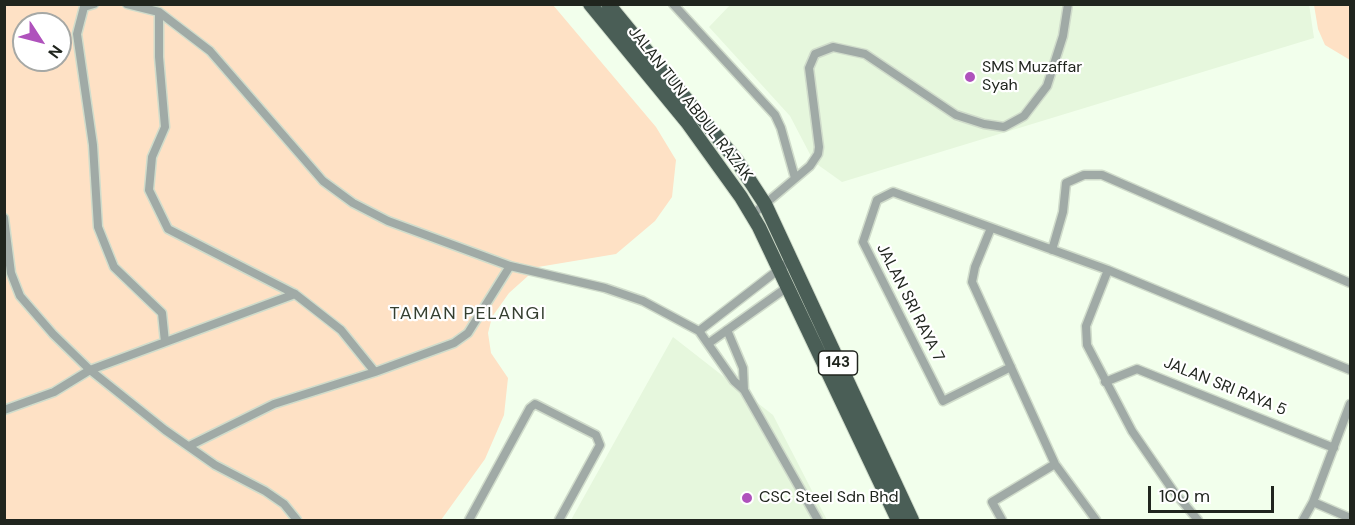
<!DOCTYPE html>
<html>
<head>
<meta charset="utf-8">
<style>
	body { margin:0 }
	#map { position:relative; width:1355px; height:525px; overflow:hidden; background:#f2ffec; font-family:"DM Sans",sans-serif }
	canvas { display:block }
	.frame { position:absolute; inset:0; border:6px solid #20251e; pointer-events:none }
	.north { position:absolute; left:12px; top:12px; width:60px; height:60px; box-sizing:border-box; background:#fff; border:2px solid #a6a8a5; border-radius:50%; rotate:126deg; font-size:16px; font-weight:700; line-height:24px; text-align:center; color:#20251e }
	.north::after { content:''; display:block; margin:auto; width:21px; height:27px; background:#af52bc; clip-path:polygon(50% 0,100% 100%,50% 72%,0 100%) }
	.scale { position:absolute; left:1148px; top:486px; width:126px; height:27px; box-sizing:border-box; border:3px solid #20251e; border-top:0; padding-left:8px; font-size:18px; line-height:21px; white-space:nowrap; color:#20251e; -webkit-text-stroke:4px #fff; paint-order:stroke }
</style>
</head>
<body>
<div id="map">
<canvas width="1355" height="525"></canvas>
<div class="frame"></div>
<div class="north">N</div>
<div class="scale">100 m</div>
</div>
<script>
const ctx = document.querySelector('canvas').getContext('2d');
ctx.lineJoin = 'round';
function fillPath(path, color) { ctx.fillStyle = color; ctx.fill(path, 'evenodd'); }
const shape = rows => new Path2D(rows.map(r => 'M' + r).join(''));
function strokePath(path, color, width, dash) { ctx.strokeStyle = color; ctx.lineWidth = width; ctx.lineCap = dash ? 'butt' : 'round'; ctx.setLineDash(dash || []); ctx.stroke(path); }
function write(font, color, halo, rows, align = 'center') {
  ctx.font = font + ' "DM Sans",sans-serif'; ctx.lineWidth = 4.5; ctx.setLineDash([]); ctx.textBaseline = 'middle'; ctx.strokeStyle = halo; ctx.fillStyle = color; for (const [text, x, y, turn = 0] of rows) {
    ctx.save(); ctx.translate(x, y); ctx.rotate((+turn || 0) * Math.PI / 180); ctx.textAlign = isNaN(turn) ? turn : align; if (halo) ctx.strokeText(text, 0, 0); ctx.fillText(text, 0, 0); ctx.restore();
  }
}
fillPath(shape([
	[731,4,1309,4,1314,38,842,182,814,162,790,116,709,27],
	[673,337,773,415,827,520,571,520]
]), '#e6f7dd');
fillPath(shape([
	[4,5,553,5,656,127,676,160,672,197,655,221,616,254,538,267,509,293,492,317,488,333,491,353,508,378,504,415,485,459,441,520,5,520],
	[24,24,60,24,60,60,24,60],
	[1314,5,1350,5,1350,60,1325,45,1318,29]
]), '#fee1c5');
const minor = shape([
	[94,4,84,7,77,34,93,145,98,227,114,267,162,313,165,342],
	[127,4,159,12,210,51,323,181,353,203,388,221,510,266,605,288,643,301,699,331,734,381,744,390,818,520],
	[673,4,775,115,781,128,795,178],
	[159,12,159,57,165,127,152,157,149,190,168,229,295,294,341,330,375,372],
	[752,215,810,166,818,154,819,147,809,68,815,54,833,47,865,54,956,115,984,124,1004,127,1024,116,1047,86,1063,36,1068,4],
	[4,218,11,273,20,296,53,334,90,370,165,430,215,465,265,491,284,504,297,520],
	[991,228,975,267,972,282,1055,464,1096,520],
	[1052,250,1063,212,1066,183,1084,175,1102,175,1350,283],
	[1108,270,1086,326,1087,345,1132,431,1174,492,1198,520],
	[727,330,743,368,744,390],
	[699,331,791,260],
	[709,343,789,286],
	[1011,367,943,401,863,242,877,200,893,192,1108,270,1350,370],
	[1105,382,1137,369,1334,448],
	[4,410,54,392,90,370,295,294],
	[189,446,274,404,375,372,454,343,468,333,510,266],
	[1313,502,1350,518],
	[469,520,530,408,535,404,596,435,600,445,559,520],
	[1002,520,992,502,1055,464],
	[1303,520,1313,502,1350,404]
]);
const trunk = shape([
	[590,4,687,122,741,197,759,227,898,520],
	[608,4,737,161,765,204,912,520]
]);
strokePath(minor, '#d0dccb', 11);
strokePath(trunk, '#d0dccb', 16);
strokePath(minor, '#a0aaa6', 8);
strokePath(trunk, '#4a5e56', 14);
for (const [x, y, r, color] of [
	[970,77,6,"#af52bc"],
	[747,498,6,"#af52bc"]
]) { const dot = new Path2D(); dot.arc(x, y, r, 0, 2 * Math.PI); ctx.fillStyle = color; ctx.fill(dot); strokePath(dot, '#fff', 2); }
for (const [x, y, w] of [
	[838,363,39]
]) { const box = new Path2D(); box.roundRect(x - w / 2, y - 12, w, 24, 4.5); ctx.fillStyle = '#fff'; ctx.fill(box); strokePath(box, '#20251e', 1.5); }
write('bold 15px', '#20251e', null, [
	["143",838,363]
]);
write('16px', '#20251e', '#fff', [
	["SMS Muzaffar",982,68],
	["Syah",982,86],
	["CSC Steel Sdn Bhd",759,498]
], 'left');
write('16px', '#20251e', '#fff', [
	["JALAN TUN ABDUL RAZAK",690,104,52],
	["JALAN SRI RAYA 7",910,303,63],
	["JALAN SRI RAYA 5",1225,387,22]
]);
ctx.letterSpacing = '1.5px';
write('18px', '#353f30', '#fff', [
	["TAMAN PELANGI",468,314]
]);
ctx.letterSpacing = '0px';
</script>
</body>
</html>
